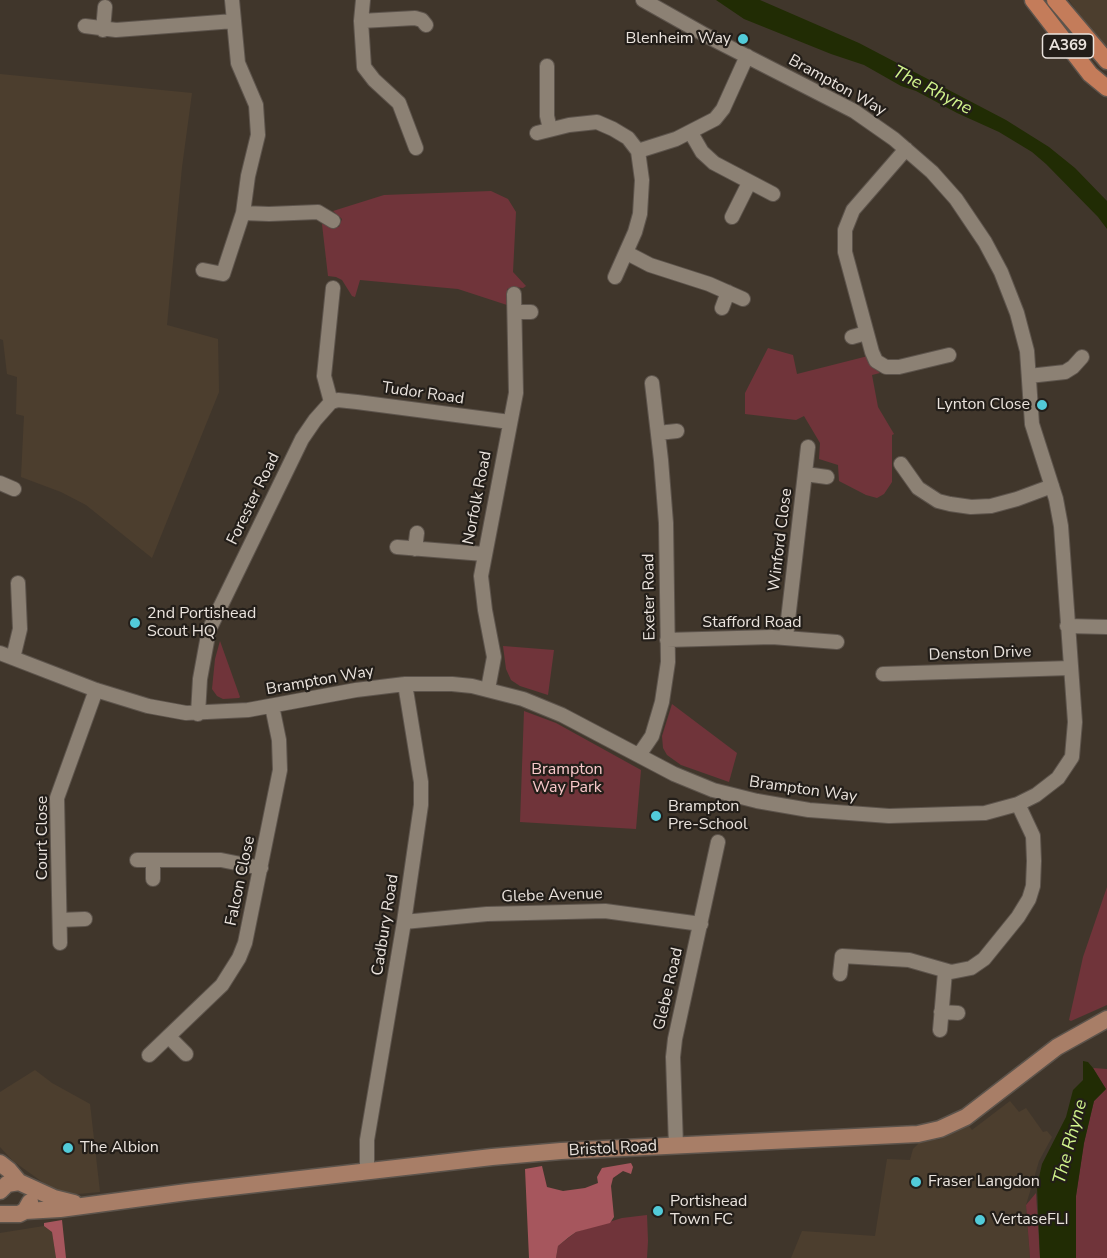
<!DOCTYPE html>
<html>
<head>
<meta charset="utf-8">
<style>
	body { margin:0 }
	canvas { display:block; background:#40362b }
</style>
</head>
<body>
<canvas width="1107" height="1258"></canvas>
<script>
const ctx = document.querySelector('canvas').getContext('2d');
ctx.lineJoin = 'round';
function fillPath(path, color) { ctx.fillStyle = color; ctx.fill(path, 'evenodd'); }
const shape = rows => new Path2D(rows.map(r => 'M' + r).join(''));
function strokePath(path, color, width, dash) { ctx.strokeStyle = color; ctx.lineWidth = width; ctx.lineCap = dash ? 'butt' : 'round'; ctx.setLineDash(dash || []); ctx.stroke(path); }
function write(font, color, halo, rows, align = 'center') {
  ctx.font = font + ' "Nunito Sans",sans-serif'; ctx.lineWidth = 4.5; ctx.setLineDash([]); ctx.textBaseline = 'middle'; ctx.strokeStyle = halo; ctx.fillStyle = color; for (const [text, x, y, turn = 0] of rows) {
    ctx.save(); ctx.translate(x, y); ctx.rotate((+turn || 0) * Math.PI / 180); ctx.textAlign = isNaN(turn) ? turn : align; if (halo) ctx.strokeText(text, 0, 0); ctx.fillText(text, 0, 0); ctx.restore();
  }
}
fillPath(shape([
	[1069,0,1107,0,1107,49,1090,30],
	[0,74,192,93,182,167,167,325,218,339,219,392,152,558,86,505,61,492,21,477,24,416,16,414,17,377,7,374,3,340,0,339],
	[35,1070,52,1083,90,1104,100,1192,67,1195,55,1191,13,1161,0,1147,0,1092],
	[1010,1101,1019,1112,1026,1108,1043,1132,1047,1131,1052,1137,1039,1161,1026,1205,1030,1258,791,1258,802,1231,875,1236,887,1159,910,1160,913,1149,920,1142,941,1139,969,1126,972,1130],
	[44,1226,52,1232,56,1258,0,1258,0,1233]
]), '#4c3e2e');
fillPath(shape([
	[491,191,508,199,516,212,513,272,526,286,523,288,514,287,507,289,507,305,458,289,360,280,355,297,352,296,342,280,336,277,328,276,322,224,339,227,342,219,333,211,384,195],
	[768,348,793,355,797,374,868,356,873,366,880,373,872,375,878,407,894,434,892,435,892,482,884,494,877,498,866,495,839,481,838,465,819,459,820,443,804,416,796,420,745,414,745,393],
	[220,641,240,697,239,698,223,699,217,696,212,689,215,659],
	[503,646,554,650,548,695,520,686,511,680,506,669],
	[672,704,737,753,729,782,681,765,667,755,663,748,662,736],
	[524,711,556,723,641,770,636,829,520,822],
	[1107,887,1107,1005,1071,1021,1069,1020,1083,957],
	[1093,1068,1107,1069,1107,1258,1076,1258,1076,1196,1084,1143,1094,1101,1106,1089],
	[1036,1193,1040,1258,1030,1258,1026,1205],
	[647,1215,648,1241,647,1258,556,1258,558,1246,576,1232,622,1218]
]), '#70343a');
fillPath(shape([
	[631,1163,633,1167,631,1174,623,1171,613,1178,611,1186,614,1217,610,1223,576,1232,569,1237,558,1246,556,1258,529,1258,525,1169,542,1166,547,1187,563,1191,585,1188,598,1183,597,1177,602,1168],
	[62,1220,66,1258,56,1258,52,1232,44,1226,44,1223]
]), '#a6565d');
fillPath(shape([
	[716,0,760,0,859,43,1006,120,1049,147,1075,168,1107,201,1107,229,1098,217,1046,164,1032,152,999,132,957,113,916,91,901,86,864,65,831,54,744,19],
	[1083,1061,1088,1062,1093,1068,1106,1089,1094,1101,1084,1143,1076,1196,1076,1258,1040,1258,1037,1186,1042,1164,1066,1117,1073,1090,1083,1080]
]), '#212c04');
const minor = shape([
	[363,0,361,21,364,67,374,80,399,103,416,148],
	[361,21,415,18,422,20,426,25],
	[85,26,116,30,234,21],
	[103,30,105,7],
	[547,66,547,116,550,129],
	[537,133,569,125,597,122,613,129,628,138,638,151,642,180,640,214,635,232,615,277],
	[691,133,702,152,714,163,773,194],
	[906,149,853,210,845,230,845,252,872,352,876,361,886,367,899,367,949,355],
	[638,151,676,139,715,119,723,109,747,56],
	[243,213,269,214,318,212,333,221],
	[732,217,749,183],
	[627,253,650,265,709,284,743,299],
	[203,270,223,274,243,213,248,176,258,135,256,105,238,63,232,0],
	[722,308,728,292],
	[515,312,531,312],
	[852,337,866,333],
	[1029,376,1065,372,1073,367,1082,357],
	[331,402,338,400,357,402,510,422],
	[658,433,677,431],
	[901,464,918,488,938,501,950,504,971,507,991,506,1017,499,1052,486],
	[805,474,827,477],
	[0,483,14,489],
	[397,547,484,554],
	[415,549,417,533],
	[1067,626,1107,627],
	[786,637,808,447],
	[667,640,772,637,837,642],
	[0,653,96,690,148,706,186,713,248,710,356,690,405,684,452,684,472,686,523,699,562,715,674,774,713,790,757,801,809,810,889,816,985,813,1018,804,1036,795,1058,778,1072,757,1075,722,1061,526,1056,499,1032,424,1027,351,1017,313,1001,272,985,242,956,199,932,172,894,139,854,111,707,36,643,0],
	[13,658,20,629,18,583],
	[883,674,1070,668],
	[488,689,494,657,485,610,481,576,516,393,514,294],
	[198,714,200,679,209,630,302,439,315,420,331,402,324,376,333,288],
	[639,755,652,736,662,702,668,662,666,523,661,460,652,383],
	[137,860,221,860,261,868],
	[153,879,153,860],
	[60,920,85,919],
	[404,922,487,914,605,911,701,924],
	[60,943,57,798,96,690],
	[840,974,842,956,909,960,951,972,971,968,984,959,1018,917,1029,899,1033,886,1034,861,1033,836,1018,804],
	[941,1012,958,1013],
	[940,1030,945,972],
	[169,1037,186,1054],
	[149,1055,222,985,239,958,245,943,280,770,279,740,272,706],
	[676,1146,673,1057,675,1039,718,842],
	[367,1171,367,1140,404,922,421,805,421,782,405,684]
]);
const secondary = shape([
	[0,1163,9,1170,19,1182],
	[0,1191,7,1184,19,1182,54,1198,74,1203],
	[25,1211,60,1209,187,1192,492,1157,561,1151,918,1134,940,1129,966,1117,1057,1047,1107,1019],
	[0,1214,19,1214,25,1211,30,1202]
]);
const primary = shape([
	[1033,0,1090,74,1107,88],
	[1055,0,1107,61]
]);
strokePath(minor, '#5d544c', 16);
strokePath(secondary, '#5d544c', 19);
strokePath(primary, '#5d544c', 19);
strokePath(minor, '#8c8174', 14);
strokePath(secondary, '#a87e67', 16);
strokePath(primary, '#c47c5a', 16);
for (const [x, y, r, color] of [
	[743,39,6,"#52cbd9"],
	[1042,405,6,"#52cbd9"],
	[135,623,6,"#52cbd9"],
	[656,816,6,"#52cbd9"],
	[68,1148,6,"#52cbd9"],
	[916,1182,6,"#52cbd9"],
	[658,1211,6,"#52cbd9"],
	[980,1220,6,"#52cbd9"]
]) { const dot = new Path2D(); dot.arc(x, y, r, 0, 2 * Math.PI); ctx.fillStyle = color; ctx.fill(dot); strokePath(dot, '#231e19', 2); }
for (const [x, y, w] of [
	[1068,46,51]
]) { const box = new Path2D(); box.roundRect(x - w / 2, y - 12, w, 24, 4.5); ctx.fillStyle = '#231e19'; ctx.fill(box); strokePath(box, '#eae3dd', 1.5); }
write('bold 15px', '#eae3dd', null, [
	["A369",1068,46]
]);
write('16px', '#eae3dd', '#231e19', [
	["Blenheim Way",731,39,"right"],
	["Lynton Close",1030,405,"right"],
	["2nd Portishead",147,614],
	["Scout HQ",147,632],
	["Brampton",668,807],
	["Pre-School",668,825],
	["The Albion",80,1148],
	["Fraser Langdon",928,1182],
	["Portishead",670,1202],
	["Town FC",670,1220],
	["VertaseFLI",992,1220]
], 'left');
write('16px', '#eae3dd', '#231e19', [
	["Brampton Way",837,86,29],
	["Tudor Road",423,394,8],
	["Norfolk Road",478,498,-79],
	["Forester Road",254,499,-64],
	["Winford Close",781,540,-83],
	["Exeter Road",650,597,-91],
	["Stafford Road",752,623],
	["Denston Drive",980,654,-2],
	["Brampton Way",320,681,-10],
	["Brampton Way",803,790,8],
	["Court Close",43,838,-90],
	["Falcon Close",241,881,-78],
	["Glebe Avenue",552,896,-2],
	["Cadbury Road",386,925,-81],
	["Glebe Road",669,989,-77],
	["Bristol Road",613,1149,-3]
]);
write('16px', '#f8c8ca', '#231e19', [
	["Brampton",567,770],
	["Way Park",567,788]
]);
write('italic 18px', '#d1f48c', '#231e19', [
	["The Rhyne",932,91,27],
	["The Rhyne",1071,1142,-75]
]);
</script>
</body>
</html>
